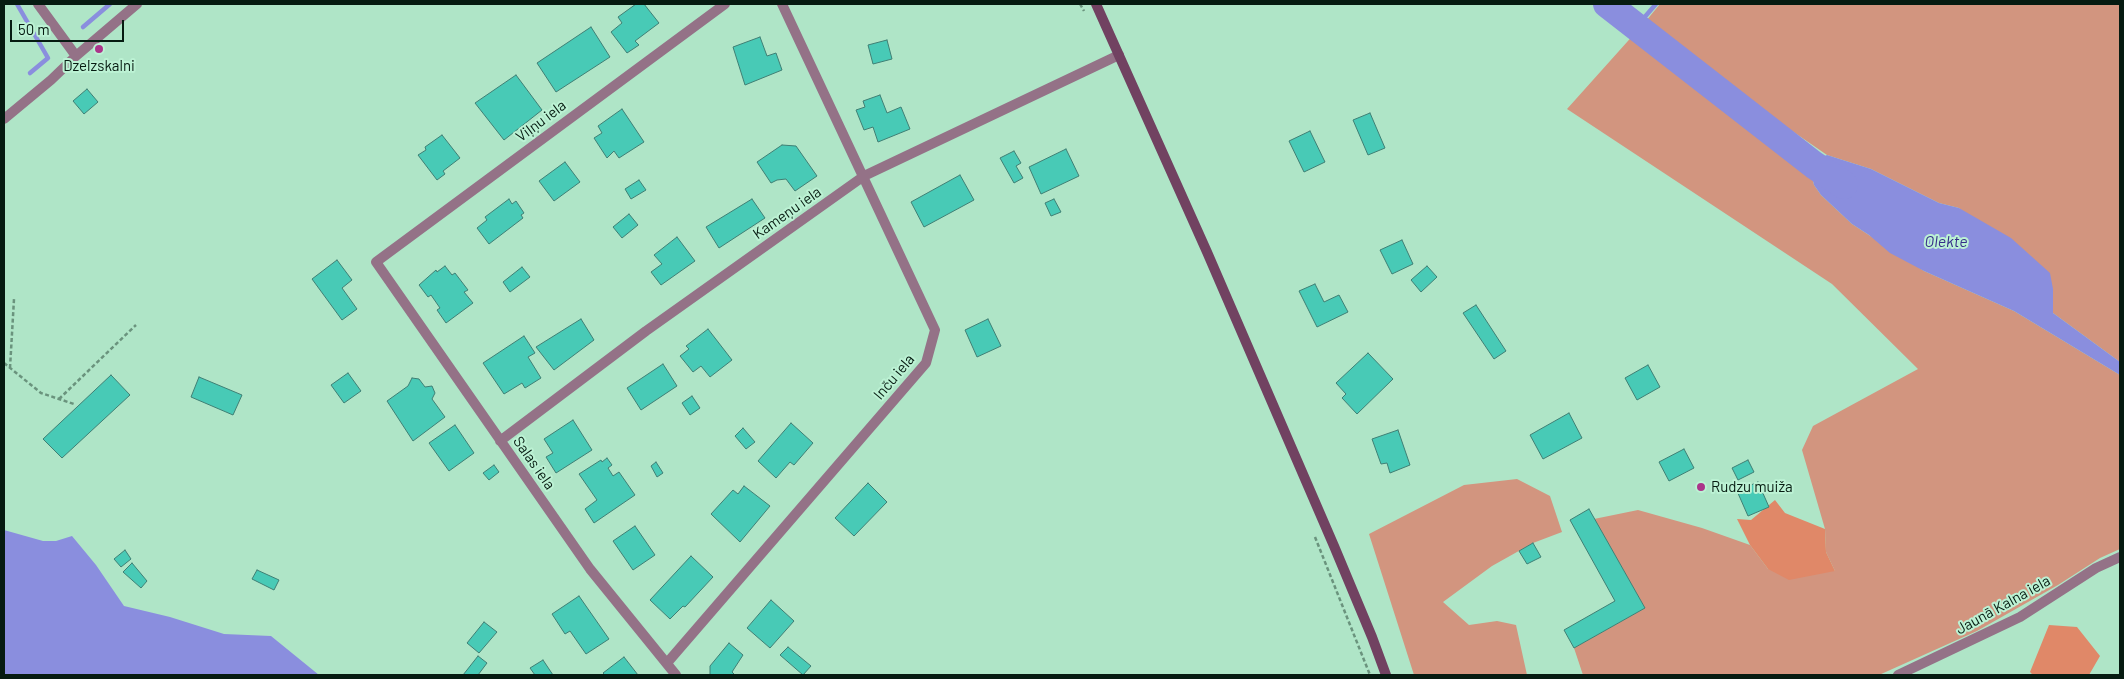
<!DOCTYPE html>
<html>
<head>
<meta charset="utf-8">
<style>
	body { margin:0 }
	#map { position:relative; width:2124px; height:679px; overflow:hidden; background:#afe5c7; font-family:Barlow,sans-serif }
	canvas { display:block }
	.frame { position:absolute; inset:0; border:5px solid #061b11; pointer-events:none }
	.scale { position:absolute; left:10px; top:20px; width:114px; height:22px; box-sizing:border-box; border:2px solid #061b11; border-top:0; padding-left:6px; font-size:15px; line-height:18px; white-space:nowrap; color:#061b11; -webkit-text-stroke:4px #bcf2d4; paint-order:stroke }
</style>
</head>
<body>
<div id="map">
<canvas width="2124" height="679"></canvas>
<div class="frame"></div>
<div class="scale">50 m</div>
</div>
<script>
const ctx = document.querySelector('canvas').getContext('2d');
ctx.lineJoin = 'round';
function fillPath(path, color) { ctx.fillStyle = color; ctx.fill(path, 'evenodd'); }
const shape = rows => new Path2D(rows.map(r => 'M' + r).join(''));
function strokePath(path, color, width, dash) { ctx.strokeStyle = color; ctx.lineWidth = width; ctx.lineCap = dash ? 'butt' : 'round'; ctx.setLineDash(dash || []); ctx.stroke(path); }
function write(font, color, halo, rows, align = 'center') {
  ctx.font = font + ' Barlow,sans-serif'; ctx.lineWidth = 4; ctx.setLineDash([]); ctx.textBaseline = 'middle'; ctx.strokeStyle = halo; ctx.fillStyle = color; for (const [text, x, y, turn = 0] of rows) {
    ctx.save(); ctx.translate(x, y); ctx.rotate((+turn || 0) * Math.PI / 180); ctx.textAlign = isNaN(turn) ? turn : align; if (halo) ctx.strokeText(text, 0, 0); ctx.fillText(text, 0, 0); ctx.restore();
  }
}
fillPath(shape([
	[1660,4,2120,4,2120,362,2053,313,2053,289,1959,208,1939,203,1871,169,1827,155,1641,27],
	[1636,32,1811,171,1814,185,1821,195,1852,224,1924,271,2014,311,2120,375,2120,549,2100,558,2058,585,1977,631,1879,675,1583,675,1574,648,1645,608,1594,519,1638,510,1702,528,1750,545,1768,569,1835,571,1826,552,1825,529,1802,450,1813,426,1918,369,1832,284,1567,109],
	[1517,479,1550,496,1562,532,1533,543,1492,566,1443,602,1469,625,1497,621,1516,625,1527,675,1414,675,1369,534,1464,485]
]), '#d2957f');
fillPath(shape([
	[1775,500,1785,513,1825,529,1826,552,1835,571,1789,580,1768,569,1750,545,1737,519,1751,520],
	[2049,625,2077,627,2100,656,2089,675,2033,675,2030,672]
]), '#e08868');
fillPath(shape([
	[1827,155,1871,169,1939,203,1959,208,2011,238,2050,273,2053,289,2053,313,2120,362,2120,375,2014,311,1924,271,1890,253,1869,235,1852,224,1821,195,1814,185,1811,171,1816,160],
	[4,530,43,541,56,541,72,536,96,565,124,606,170,617,224,634,271,636,319,675,4,675]
]), '#8a8ede');
strokePath(shape([
	[17,4,48,58,30,73],
	[83,27,110,4],
	[1636,27,1656,4]
]), '#8a8ede', 4.5);
strokePath(shape([
	[1607,4,1814,165,1844,185]
]), '#8a8ede', 28);
const building = shape([
	[636,4,644,4,659,23,635,41,639,45,627,53,611,32,622,23,618,17,636,4],
	[591,27,610,57,556,92,537,63,591,27],
	[760,37,767,56,776,53,782,70,745,85,733,47,760,37],
	[887,40,892,59,873,64,868,45,887,40],
	[516,75,542,110,504,140,475,103,516,75],
	[87,89,98,102,84,114,73,101,87,89],
	[880,95,887,113,901,107,910,129,878,142,873,127,864,130,856,110,865,107,863,101,880,95],
	[622,109,644,142,619,158,614,151,607,158,594,138,602,133,598,126,622,109],
	[1370,113,1385,148,1368,155,1353,120,1370,113],
	[1310,131,1325,162,1304,172,1289,141,1310,131],
	[442,135,460,158,443,171,445,174,437,180,418,155,426,150,425,147,442,135],
	[782,145,796,146,817,176,795,191,786,179,777,180,771,183,757,162,782,145],
	[1066,149,1079,176,1041,194,1029,167,1066,149],
	[1014,151,1021,163,1016,166,1023,178,1014,183,1000,158,1014,151],
	[565,162,580,182,554,201,539,181,565,162],
	[960,175,974,200,924,227,911,202,960,175],
	[639,180,646,190,631,199,625,189,639,180],
	[509,199,512,204,516,201,524,213,521,215,523,218,489,244,477,228,487,220,485,217,509,199],
	[752,199,765,218,719,248,706,227,752,199],
	[1054,199,1061,212,1051,216,1045,203,1054,199],
	[629,214,638,225,622,238,613,227,629,214],
	[677,237,695,261,661,285,651,272,662,264,654,255,677,237],
	[1402,240,1413,264,1392,274,1380,250,1402,240],
	[337,260,352,280,342,288,357,309,342,320,312,279,337,260],
	[445,266,452,275,455,273,468,290,464,292,473,303,446,323,437,310,440,308,431,295,428,297,419,285,436,270,437,272,445,266],
	[1427,266,1437,277,1421,292,1411,280,1427,266],
	[522,267,530,277,510,292,503,282,522,267],
	[1315,284,1324,302,1339,295,1348,312,1317,327,1299,291,1315,284],
	[1476,305,1506,351,1494,359,1463,313,1476,305],
	[581,319,594,340,554,370,536,347,581,319],
	[988,319,1001,346,977,357,965,330,988,319],
	[708,329,732,360,710,377,701,366,693,372,680,356,689,349,686,346,708,329],
	[524,336,535,353,528,357,541,378,525,388,522,383,504,394,483,363,524,336],
	[1368,353,1393,379,1357,414,1342,398,1346,394,1336,383,1368,353],
	[663,364,677,386,641,410,627,388,663,364],
	[1648,365,1660,387,1637,400,1625,378,1648,365],
	[348,373,361,391,344,403,331,385,348,373],
	[111,375,130,395,62,458,43,439,111,375],
	[199,377,242,395,233,415,191,397,199,377],
	[412,378,419,379,425,387,432,386,435,393,432,399,445,417,413,441,387,401,408,386,412,378],
	[692,396,700,408,690,415,682,403,692,396],
	[1569,413,1582,438,1543,459,1530,435,1569,413],
	[573,420,592,450,556,473,546,457,553,453,544,439,573,420],
	[791,423,813,443,794,465,790,462,776,478,758,461,791,423],
	[455,425,474,453,449,471,429,443,455,425],
	[743,428,755,442,746,449,735,436,743,428],
	[1398,430,1410,465,1390,473,1387,463,1381,464,1372,439,1398,430],
	[1684,449,1694,468,1669,481,1659,462,1684,449],
	[607,458,612,465,608,468,613,476,619,472,635,495,594,523,585,509,597,500,579,474,601,460,602,462,607,458],
	[1748,460,1754,472,1738,480,1732,468,1748,460],
	[656,462,663,473,657,477,651,466,656,462],
	[494,465,499,472,489,480,483,473,494,465],
	[1758,482,1769,507,1748,516,1737,491,1758,482],
	[868,483,887,502,854,536,835,518,868,483],
	[744,486,770,506,740,542,711,514,733,490,738,494,744,486],
	[1589,509,1645,608,1574,648,1564,630,1615,601,1570,520,1589,509],
	[635,526,655,555,633,570,613,541,635,526],
	[1533,543,1541,557,1527,564,1519,551,1533,543],
	[125,550,131,559,121,567,114,559,125,550],
	[691,556,713,577,685,607,683,606,670,619,650,600,691,556],
	[132,563,147,581,141,588,123,572,132,563],
	[257,570,279,580,274,590,252,579,257,570],
	[579,596,609,639,586,654,570,631,565,634,552,614,579,596],
	[771,600,794,621,770,648,747,628,771,600],
	[484,622,497,632,479,653,467,643,484,622],
	[729,643,743,655,732,672,735,675,710,675,710,666,729,643],
	[788,647,811,666,803,675,780,655,788,647],
	[478,656,487,663,478,675,463,675,478,656],
	[624,657,638,675,605,675,603,673,624,657],
	[543,660,553,675,535,675,530,668,543,660]
]);
fillPath(building, '#48cab6');
strokePath(building, '#3f7f74', 1);
strokePath(shape([
	[1080,4,1084,11],
	[4,363,41,393,74,404],
	[10,368,14,299],
	[59,399,136,325],
	[1315,537,1370,675]
]), '#6a937d', 2.5, [4, 2.5]);
strokePath(shape([
	[38,4,76,56],
	[4,119,51,80,76,56,137,4],
	[500,441,646,331,864,176,1119,55],
	[667,663,926,363,935,330,782,4],
	[676,675,590,569,376,262,725,4],
	[1898,675,2020,617,2096,568,2120,557]
]), '#947287', 10);
strokePath(shape([
	[1096,4,1207,252,1334,546,1372,637,1386,675]
]), '#714261', 10);
for (const [x, y, r, color] of [
	[99,49,5,"#ab348a"],
	[1701,487,5,"#ab348a"]
]) { const dot = new Path2D(); dot.arc(x, y, r, 0, 2 * Math.PI); ctx.fillStyle = color; ctx.fill(dot); strokePath(dot, '#bcf2d4', 2); }
write('15px', '#061b11', '#bcf2d4', [
	["Dzelzskalni",99,66],
	["Rudzu muiža",1711,487,"left"]
]);
write('15px', '#061b11', '#bcf2d4', [
	["Viļņu iela",541,121,-37],
	["Kameņu iela",787,213,-35],
	["Inču iela",894,377,-50],
	["Salas iela",534,463,55],
	["Jaunā Kalna iela",2003,605,-29]
]);
write('italic 16px', '#362d89', '#bcf2d4', [
	["Olekte",1946,242]
]);
</script>
</body>
</html>
